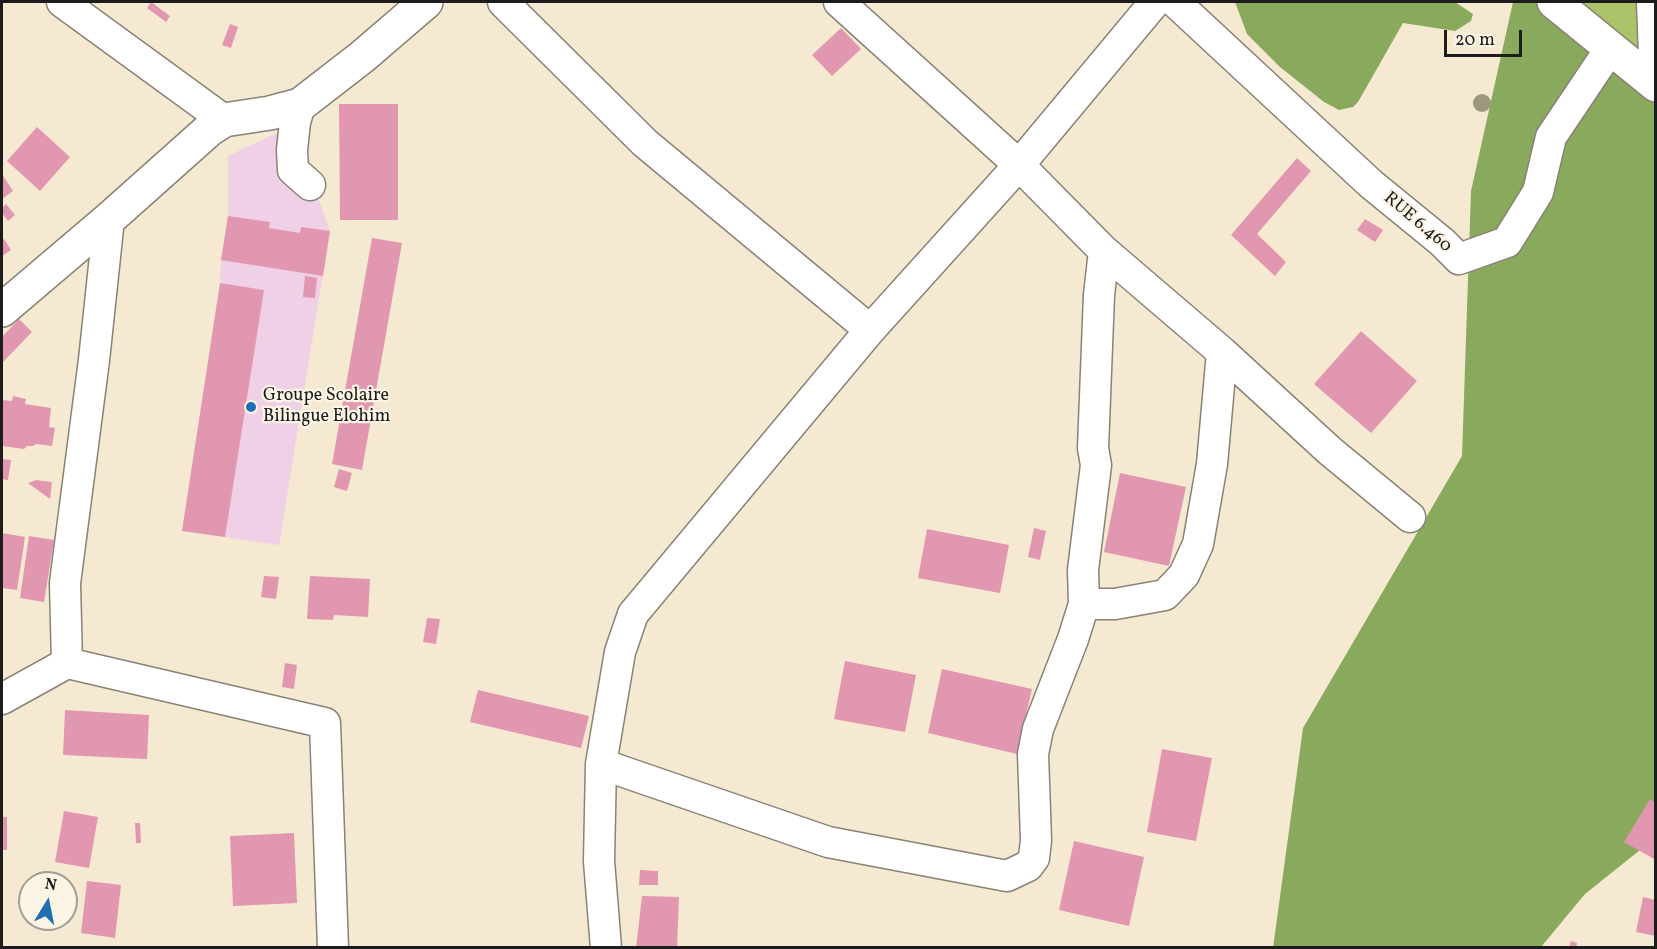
<!DOCTYPE html>
<html>
<head>
<meta charset="utf-8">
<style>
	body { margin:0 }
	#map { position:relative; width:1657px; height:949px; overflow:hidden; background:#f6e9d1; font-family:Vollkorn,serif }
	canvas { display:block }
	.frame { position:absolute; inset:0; border:3px solid #1c1c1c; pointer-events:none }
	.north { position:absolute; left:18px; top:871px; width:60px; height:60px; box-sizing:border-box; background:#fcf5e5; border:2px solid #a29e95; border-radius:50%; rotate:10deg; font-size:16px; font-weight:700; line-height:24px; text-align:center; color:#1c1c1c }
	.north::after { content:''; display:block; margin:auto; width:21px; height:27px; background:#1f6fb2; clip-path:polygon(50% 0,100% 100%,50% 72%,0 100%) }
	.scale { position:absolute; left:1444px; top:30px; width:78px; height:27px; box-sizing:border-box; border:3px solid #1c1c1c; border-top:0; padding-left:8px; font-size:18px; line-height:21px; white-space:nowrap; color:#1c1c1c; -webkit-text-stroke:4px #fcf5e5; paint-order:stroke }
</style>
</head>
<body>
<div id="map">
<canvas width="1657" height="949"></canvas>
<div class="frame"></div>
<div class="north">N</div>
<div class="scale">20 m</div>
</div>
<script>
const ctx = document.querySelector('canvas').getContext('2d');
ctx.lineJoin = 'round';
function fillPath(path, color) { ctx.fillStyle = color; ctx.fill(path, 'evenodd'); }
const shape = rows => new Path2D(rows.map(r => 'M' + r).join(''));
function strokePath(path, color, width, dash) { ctx.strokeStyle = color; ctx.lineWidth = width; ctx.lineCap = dash ? 'butt' : 'round'; ctx.setLineDash(dash || []); ctx.stroke(path); }
function write(font, color, halo, rows, align = 'center') {
  ctx.font = font + ' Vollkorn,serif'; ctx.lineWidth = 4.5; ctx.setLineDash([]); ctx.textBaseline = 'middle'; ctx.strokeStyle = halo; ctx.fillStyle = color; for (const [text, x, y, turn = 0] of rows) {
    ctx.save(); ctx.translate(x, y); ctx.rotate((+turn || 0) * Math.PI / 180); ctx.textAlign = isNaN(turn) ? turn : align; if (halo) ctx.strokeText(text, 0, 0); ctx.fillText(text, 0, 0); ctx.restore();
  }
}
fillPath(shape([
	[300,122,303,156,330,231,279,545,182,531,220,283,221,260,228,216,228,156]
]), '#efd0e7');
fillPath(shape([
	[1550,2,1655,2,1655,85]
]), '#acc469');
fillPath(shape([
	[1235,2,1455,2,1473,14,1471,21,1455,31,1403,23,1358,102,1353,107,1339,110,1324,102,1280,67,1247,34],
	[1513,2,1550,2,1655,85,1655,838,1585,894,1541,947,1273,948,1303,728,1462,456,1471,191]
]), '#89aa5d');
fillPath(shape([
	[151,2,170,16,166,22,147,8],
	[230,24,238,27,231,48,222,45],
	[841,28,861,49,832,76,812,55],
	[339,104,398,104,398,220,340,220],
	[37,127,70,157,40,191,7,161],
	[1297,158,1311,171,1257,234,1286,262,1275,276,1231,235],
	[2,174,13,191,2,199],
	[6,204,15,215,8,221,2,213,2,208],
	[228,216,270,222,269,228,300,233,301,227,330,231,323,276,221,260],
	[1365,219,1383,230,1375,242,1357,230],
	[372,238,402,243,362,470,332,464],
	[4,239,11,250,2,256,2,240],
	[305,276,317,278,315,298,303,297],
	[220,283,264,290,225,537,182,531],
	[19,319,32,332,3,362,2,337],
	[1361,331,1417,381,1371,433,1314,384],
	[13,396,26,399,25,404,51,408,49,427,55,428,52,446,36,444,33,446,27,446,24,449,2,446,2,400,12,401],
	[2,459,11,460,8,480,2,479],
	[339,469,352,473,347,491,334,487],
	[1120,473,1186,487,1169,566,1104,552],
	[36,480,52,482,50,499,28,483],
	[1034,528,1046,531,1040,560,1028,557],
	[927,529,1009,545,1000,593,918,578],
	[2,533,25,537,17,590,2,588],
	[29,536,54,540,44,602,20,598],
	[264,576,279,577,276,599,261,597],
	[310,576,370,579,368,617,334,615,333,620,307,619],
	[427,618,440,619,436,644,423,642],
	[845,661,916,675,905,732,834,719],
	[285,663,297,665,294,689,282,687],
	[942,669,1032,689,1017,754,928,733],
	[478,690,589,716,581,748,470,722],
	[65,710,149,715,147,759,63,755],
	[1162,749,1212,758,1196,841,1147,832],
	[1650,799,1656,803,1656,860,1624,842],
	[64,811,98,817,89,868,55,862],
	[2,817,7,817,7,850,2,850],
	[135,823,140,823,141,843,136,843],
	[294,833,297,903,233,906,230,836],
	[1074,841,1144,857,1129,926,1059,910],
	[640,870,658,871,658,885,639,885],
	[87,881,121,885,115,938,81,933],
	[642,896,679,897,677,948,636,948],
	[1643,897,1656,900,1656,936,1636,932],
	[1571,941,1577,943,1576,948,1569,948]
]), '#e197b0');
const minor = shape([
	[62,2,224,120],
	[503,2,645,143,870,330],
	[839,2,1019,165,1104,251,1222,352,1330,451,1410,517],
	[1175,2,1371,184,1442,242,1459,259,1507,242,1538,192,1551,137,1610,49],
	[1652,2,1655,84],
	[300,105,295,122,292,150,293,170,310,185],
	[1084,604,1115,604,1165,595,1184,575,1198,544,1212,464,1222,352],
	[67,663,65,583,94,360,109,219],
	[2,699,67,663,325,723,333,948],
	[601,764,828,842,1007,876,1028,866,1034,858,1036,840,1033,754,1038,729,1073,639,1084,604,1083,570,1096,465,1093,448,1099,295,1104,251],
	[606,948,599,861,601,764,620,652,633,614,870,330,1019,165,1155,2]
]);
const tertiary = shape([
	[1554,2,1656,85],
	[2,310,109,219,210,129,224,120,270,113,300,105,362,57,426,2]
]);
strokePath(minor, '#898276', 33);
strokePath(tertiary, '#898276', 36);
strokePath(minor, '#fff', 30);
strokePath(tertiary, '#fff', 33);
ctx.fillStyle = '#9a997c';
for (const [x, y] of [
	[1482,103]
]) { ctx.beginPath(); ctx.arc(x, y, 9, 0, 2 * Math.PI); ctx.fill(); }
for (const [x, y, r, color] of [
	[251,407,6,"#1f6fb2"]
]) { const dot = new Path2D(); dot.arc(x, y, r, 0, 2 * Math.PI); ctx.fillStyle = color; ctx.fill(dot); strokePath(dot, '#fcf5e5', 2); }
write('18px', '#1c1c1c', '#fcf5e5', [
	["RUE 6.460",1417,223,40]
]);
write('18px', '#1c1c1c', '#fcf5e5', [
	["Groupe Scolaire",263,397],
	["Bilingue Elohim",263,418]
], 'left');
</script>
</body>
</html>
